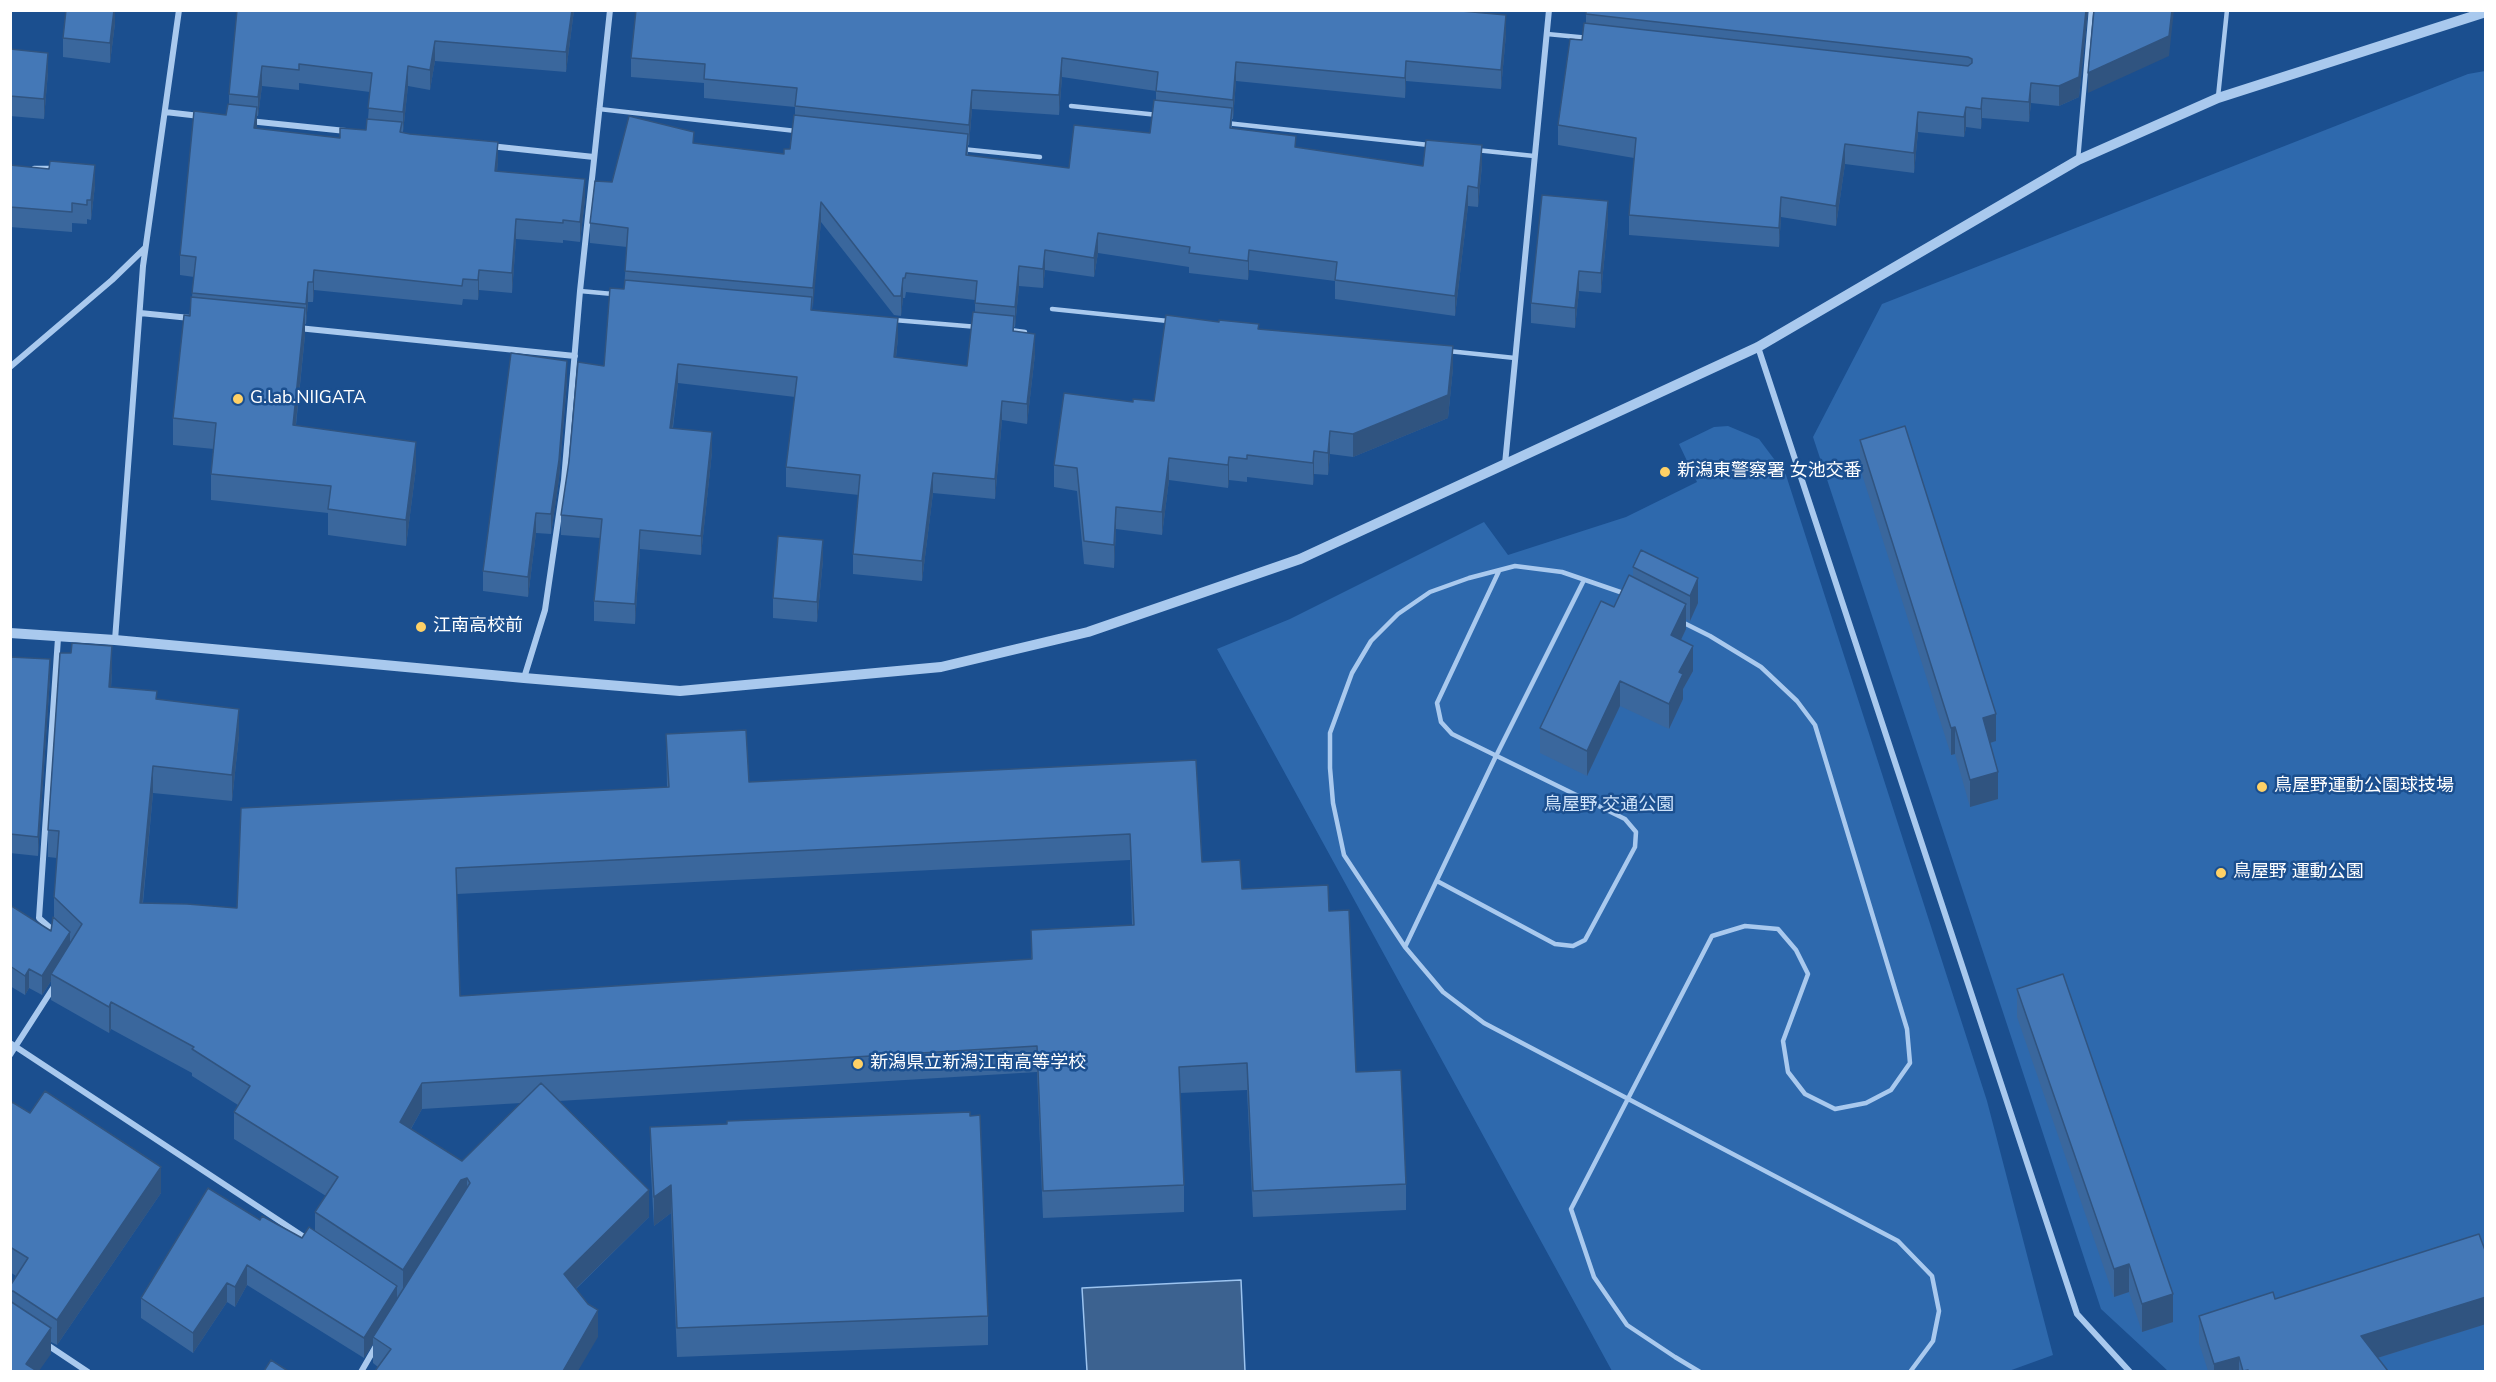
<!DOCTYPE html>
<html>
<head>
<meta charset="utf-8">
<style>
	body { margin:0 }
	#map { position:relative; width:2496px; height:1382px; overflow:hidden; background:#1b4f8f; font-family:"Nunito Sans",sans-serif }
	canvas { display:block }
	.frame { position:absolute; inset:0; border:12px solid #fff; pointer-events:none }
</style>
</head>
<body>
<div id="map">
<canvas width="2496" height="1382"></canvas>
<div class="frame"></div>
</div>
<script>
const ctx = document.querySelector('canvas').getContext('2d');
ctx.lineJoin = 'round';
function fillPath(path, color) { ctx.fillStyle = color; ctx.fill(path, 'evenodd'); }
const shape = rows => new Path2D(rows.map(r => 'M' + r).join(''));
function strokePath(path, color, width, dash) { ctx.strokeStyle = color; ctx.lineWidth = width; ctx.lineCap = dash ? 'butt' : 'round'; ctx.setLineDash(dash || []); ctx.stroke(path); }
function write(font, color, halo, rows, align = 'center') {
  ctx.font = font + ' "Nunito Sans","Noto Sans JP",sans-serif'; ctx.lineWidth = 5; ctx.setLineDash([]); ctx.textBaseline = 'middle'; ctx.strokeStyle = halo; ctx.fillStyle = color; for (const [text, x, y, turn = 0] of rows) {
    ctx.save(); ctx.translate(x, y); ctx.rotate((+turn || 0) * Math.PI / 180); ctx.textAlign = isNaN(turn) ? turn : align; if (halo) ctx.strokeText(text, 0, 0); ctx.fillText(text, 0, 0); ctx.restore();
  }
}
fillPath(shape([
	[2485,71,2485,1371,2168,1371,2101,1309,1813,437,1882,304,2468,74],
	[1728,426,1759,439,1786,475,1987,1101,2053,1355,2006,1372,1612,1371,1217,649,1290,619,1484,522,1508,555,1626,517,1697,482,1679,444,1714,427]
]), '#2e69ad');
const water = shape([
	[1241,1280,1245,1371,1087,1371,1082,1288,1241,1280]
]);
fillPath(water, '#3c6290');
strokePath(water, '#9cc4f0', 1.5);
strokePath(shape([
	[1547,34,1589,38],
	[2218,97,2227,10],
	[1071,106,1158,115],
	[599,109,796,131],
	[1226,123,1429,145],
	[962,149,1040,157],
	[1476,150,1534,156],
	[2078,160,2091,10],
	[34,168,55,168],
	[580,291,613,294],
	[1052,309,1168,321],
	[894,320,978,327],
	[1010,330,1025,332],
	[1448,351,1515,358],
	[1626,594,1562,572,1515,566,1469,578,1430,592,1398,614,1371,641,1352,673,1330,733,1330,768,1333,803,1344,855,1405,947,1443,992,1484,1023,1898,1241,1932,1276,1939,1311,1933,1341,1910,1372],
	[1682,622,1710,636,1761,667,1797,701,1815,725,1907,1029,1910,1063,1891,1090,1866,1103,1835,1109,1805,1094,1788,1072,1783,1041,1808,974,1796,950,1778,929,1745,926,1712,936,1571,1209,1594,1277,1627,1325,1675,1357,1700,1372],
	[1437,881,1555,944,1573,946,1585,940,1635,847,1636,832,1625,819,1452,734,1441,722,1437,703,1499,571],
	[1405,947,1496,756,1584,580]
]), '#a9c9ee', 4.5);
strokePath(shape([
	[165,112,200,116],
	[249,121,346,131],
	[490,146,594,157],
	[140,313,190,318],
	[298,328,575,356],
	[1758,347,2077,1314,2130,1372],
	[10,367,112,280,145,248],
	[1505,464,1549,10],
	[115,640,143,266,179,10],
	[524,678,545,610,564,480,580,291,610,10],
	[57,934,39,918,58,638],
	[10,1043,310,1241],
	[10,1055,55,985],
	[46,1344,88,1372],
	[361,1372,376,1346]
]), '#a9c9ee', 6);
strokePath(shape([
	[10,633,115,640,524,678,680,691,941,667,1088,632,1300,559,1758,347,2078,160,2218,98,2486,12]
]), '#a9c9ee', 10);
fillPath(shape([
	[115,10,115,23,110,63,63,57,63,38],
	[237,10,574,10,566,72,435,61,430,90,408,86,403,132,402,132,402,133,498,162,497,171,585,199,580,242,563,240,563,243,516,239,512,293,479,290,478,300,463,299,462,305,314,290,313,302,308,302,306,324,305,324,305,335,296,425,416,468,406,546,328,535,328,513,211,500,211,474,214,449,173,445,173,418,192,297,194,277,180,275,180,255,226,115,229,104,229,94],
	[299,83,370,92,368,119,366,130,340,138,257,128,257,116,258,116,262,86,299,90],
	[1586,10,2088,10,2079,97,2059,106,2031,103,2029,122,1982,118,1981,129,1966,127,1964,137,1918,132,1914,173,1845,164,1836,226,1781,217,1779,247,1629,235,1629,215,1634,158,1558,145,1558,125,1582,40,1586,23],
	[1506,34,1501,89,1406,81,1405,98,1236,81,1233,119,1232,119,1232,128,1296,147,1423,166,1482,165,1478,207,1468,206,1455,316,1335,299,1335,281,1249,270,1248,280,1189,273,1189,267,1098,253,1094,277,1045,270,1043,288,1019,286,1015,327,1014,327,1014,332,1035,354,1027,424,1002,420,995,499,933,493,922,581,853,574,853,554,859,495,786,487,786,467,795,397,678,383,673,428,712,452,701,555,640,549,635,624,594,621,594,601,600,538,561,535,561,515,604,366,624,289,627,247,590,243,590,223,612,182,694,143,784,154,790,149,795,115,795,107,704,98,704,83,631,77,631,58],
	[1062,77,1156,91,1156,100,1150,133,1069,168,968,155,968,145,969,145,972,109,1059,115],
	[821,222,894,315,901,316,903,298,905,298,906,292,975,300,975,312,967,366,896,357,898,338,812,310],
	[10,49,48,72,44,119,10,116],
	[10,165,95,185,91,220,87,219,87,224,72,223,72,232,10,227],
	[1608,221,1601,293,1579,291,1575,328,1531,323,1531,303],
	[1259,329,1453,368,1448,418,1353,457,1330,454,1328,475,1314,474,1313,485,1247,477,1247,482,1229,480,1228,488,1169,480,1162,535,1116,529,1114,568,1084,564,1077,491,1054,487,1054,465,1133,402,1154,401],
	[567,381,559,479,551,534,536,533,528,597,483,591,483,571],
	[1860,440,1996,741,1990,743,1998,799,1970,807,1955,754,1951,755,1860,468],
	[1641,550,1698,603,1690,621,1686,619,1686,629,1681,640,1693,671,1683,689,1683,699,1669,729,1620,706,1587,776,1540,753,1540,728,1614,607,1633,577,1633,567],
	[823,560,817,622,773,618,773,598],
	[10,657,50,678,38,856,10,853],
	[112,672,111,688,157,700,239,735,232,801,153,793,143,903,237,908,667,787,666,734,749,782,1196,760,1202,862,1242,889,1329,911,1356,1072,1406,1184,1406,1210,1253,1217,1247,1090,1180,1093,1184,1185,1184,1212,1043,1218,1037,1072,559,1101,649,1217,576,1289,598,1337,378,1367,373,1363,373,1344,364,1358,247,1285,235,1307,227,1302,193,1353,141,1318,141,1298,260,1220,302,1238,315,1231,315,1212,326,1196,234,1139,234,1112,238,1105,192,1076,192,1073,111,1029,109,1033,51,1000,51,981,42,995,29,988,25,995,10,986,10,905,51,931,54,918,54,897,57,858,48,857,48,830],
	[1130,860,1132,925,1031,930,1031,959,460,996,457,894],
	[521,1103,462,1161,411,1129,422,1109],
	[2017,989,2173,1322,2142,1332,2129,1292,2114,1297,2017,1017],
	[10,1104,30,1113,161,1193,57,1345,51,1342,51,1354,10,1371,10,1286,16,1276,10,1272],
	[650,1127,988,1316,988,1345,677,1357,671,1213,654,1226,650,1156],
	[2275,1299,2486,1324,2378,1358,2388,1371,2208,1371,2199,1343,2199,1316]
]), '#3a679d');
fillPath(shape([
	[114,10,115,10,115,23,110,63,110,43],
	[572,10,574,10,566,72,566,52],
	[2086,10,2088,10,2079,97,2059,106,2059,86],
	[2172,10,2174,10,2169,56,2088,93,2088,73],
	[1506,15,1506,34,1501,89,1501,70],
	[435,41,435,61,430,90,430,70],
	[48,53,48,72,44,119,44,99],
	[1062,58,1062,77,1059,115,1059,95],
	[1406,61,1406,81,1405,98,1405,78],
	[1236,62,1236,81,1233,119,1233,100],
	[262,66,262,86,258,116,258,97],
	[408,66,408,86,403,132,403,112],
	[2031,83,2031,103,2029,122,2029,102],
	[972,90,972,109,969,145,969,125],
	[1982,98,1982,118,1981,129,1981,109],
	[257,107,257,127,254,147,254,128],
	[1966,107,1966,127,1964,137,1964,117],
	[1918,112,1918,132,1914,173,1914,153],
	[498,142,498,162,495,191,495,171],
	[1845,144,1845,164,1836,226,1836,206],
	[1482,145,1482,165,1478,207,1478,188],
	[95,165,95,185,91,220,91,200],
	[585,179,585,199,580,242,580,222],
	[1468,186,1468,206,1455,316,1455,296],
	[1781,197,1781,217,1779,247,1779,228],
	[1608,201,1608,221,1601,293,1601,273],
	[821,202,821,222,813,308,813,288],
	[516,219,516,239,512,293,512,273],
	[1098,233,1098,253,1094,277,1094,258],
	[1045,250,1045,270,1043,288,1043,269],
	[1249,250,1249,270,1248,280,1248,261],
	[1019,266,1019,286,1015,327,1015,307],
	[314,270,314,290,313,302,313,282],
	[479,270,479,290,478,300,478,280],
	[1579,271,1579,291,1575,328,1575,308],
	[903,278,903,298,901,316,901,296],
	[308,282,308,302,306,324,306,304],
	[305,308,305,335,293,451,293,425],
	[898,318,898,338,894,376,894,357],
	[1035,334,1035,354,1027,424,1027,404],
	[1453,346,1453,368,1448,418,1353,457,1353,434],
	[567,361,567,381,559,479,551,534,551,514],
	[678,364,678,383,670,447,670,428],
	[1002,401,1002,420,995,499,995,479],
	[1330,431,1330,454,1328,475,1328,453],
	[712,432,712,452,701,555,701,536],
	[416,442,416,468,406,546,406,520],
	[1314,451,1314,474,1313,485,1313,463],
	[1229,457,1229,480,1228,488,1228,465],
	[1169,458,1169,480,1162,535,1162,512],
	[933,473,933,493,922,581,922,561],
	[1116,507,1116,529,1114,568,1114,545],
	[536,513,536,533,528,597,528,577],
	[640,530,640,549,635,624,635,604],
	[823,540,823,560,817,622,817,602],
	[1698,578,1698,603,1690,621,1690,596],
	[1686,604,1686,629,1671,661,1671,635],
	[112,646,112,672,109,714,109,687],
	[1693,646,1693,671,1683,689,1683,699,1669,729,1669,704,1679,672],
	[50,659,50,678,38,856,38,837],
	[1620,681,1620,706,1587,776,1587,751],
	[239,709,239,735,232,801,232,775],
	[1996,714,1996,741,1983,745,1983,718],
	[1955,727,1955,754,1951,755,1951,728],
	[153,766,153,793,140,929,140,903],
	[1998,772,1998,799,1970,807,1970,780],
	[70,932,70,951,51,974,51,981,42,995,42,976],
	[29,969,29,988,25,995,25,976],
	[111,1002,111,1029,109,1033,109,1007],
	[422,1083,422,1109,400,1148,400,1122],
	[161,1167,161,1193,57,1345,57,1320],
	[467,1178,467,1204,403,1297,403,1270,461,1180],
	[671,1185,671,1213,654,1226,654,1197],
	[649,1190,649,1217,564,1300,564,1274],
	[2129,1264,2129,1292,2114,1297,2114,1269],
	[247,1265,247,1285,235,1307,235,1287],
	[227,1283,227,1302,193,1353,193,1333],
	[397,1286,397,1305,373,1337,373,1344,364,1358,364,1338],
	[2173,1294,2173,1322,2142,1332,2142,1304],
	[2486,1297,2486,1324,2361,1363,2361,1336],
	[598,1310,598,1337,578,1371,563,1371],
	[51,1328,51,1354,39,1371,26,1371,26,1364],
	[2239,1357,2239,1371,2214,1371,2214,1364]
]), '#305480');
const building = shape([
	[66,10,114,10,110,43,63,38,66,10],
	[237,10,572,10,566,52,435,41,430,70,408,66,403,112,368,108,372,73,299,64,299,70,262,66,258,97,229,94,237,10],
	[636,10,1450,10,1506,15,1501,70,1406,61,1405,78,1236,62,1233,100,1156,91,1158,72,1062,58,1059,95,972,90,969,125,795,106,797,88,704,79,705,64,631,58,636,10],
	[1586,10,2086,10,2079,77,2059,86,2031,83,2029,102,1982,98,1981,109,1966,107,1964,117,1918,112,1914,153,1845,144,1836,206,1781,197,1779,228,1629,215,1636,138,1558,125,1570,39,1582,40,1584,23,1968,66,1972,63,1972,59,1968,57,1586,14,1586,10],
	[2094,10,2172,10,2169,36,2088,73,2094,10],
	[10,49,48,53,44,99,10,96,10,49],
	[1154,100,1232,108,1230,128,1296,136,1295,147,1423,166,1426,140,1482,145,1478,188,1468,186,1455,296,1335,280,1337,262,1249,250,1248,261,1189,253,1190,247,1098,233,1094,258,1045,250,1043,269,1019,266,1015,307,975,303,977,281,906,273,905,278,903,278,901,296,894,296,821,202,813,288,625,271,628,228,590,223,595,181,612,182,629,116,694,132,693,143,784,154,784,149,790,149,794,115,968,134,966,155,1069,168,1074,125,1150,133,1154,100],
	[228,104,257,107,254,128,340,138,340,128,366,130,367,119,402,122,400,132,410,134,498,142,495,171,585,179,580,222,563,220,563,223,516,219,512,273,479,270,478,280,463,279,462,286,314,270,313,282,308,282,306,304,192,293,196,257,180,255,194,111,226,115,228,104],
	[50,161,95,165,91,200,87,200,87,205,72,203,72,212,10,207,10,165,49,169,50,161],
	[1542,195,1608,201,1601,273,1579,271,1575,308,1531,303,1542,195],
	[625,280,812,297,811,310,898,318,894,357,967,366,973,312,1014,316,1013,331,1035,334,1027,404,1002,401,995,479,933,473,922,561,853,554,860,475,786,467,797,377,678,364,670,428,712,432,701,536,640,530,635,604,594,601,602,519,561,515,569,461,578,362,604,366,610,288,624,289,625,280],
	[191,297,305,308,293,425,416,442,406,520,328,509,331,486,211,474,216,423,173,418,184,315,190,316,191,297],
	[1166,315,1219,322,1219,320,1259,324,1258,329,1453,346,1448,395,1353,434,1330,431,1328,453,1314,451,1313,463,1247,455,1247,459,1229,457,1228,465,1169,458,1162,512,1116,507,1114,545,1084,541,1077,468,1054,465,1064,393,1133,402,1133,399,1154,401,1166,315],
	[511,353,567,361,559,460,551,514,536,513,528,577,483,571,511,353],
	[1905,426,1996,714,1983,718,1998,772,1970,780,1955,727,1951,728,1860,440,1905,426],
	[778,536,823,540,817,602,773,598,778,536],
	[1641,550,1698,578,1690,596,1633,567,1641,550],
	[1629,575,1686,604,1671,635,1693,646,1679,672,1683,674,1669,704,1620,681,1587,751,1540,728,1601,601,1614,607,1629,575],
	[72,643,112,646,109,687,157,691,156,699,239,709,232,775,153,766,140,903,187,904,237,908,241,808,669,787,666,734,746,730,749,782,1196,760,1202,862,1240,860,1242,889,1328,885,1329,911,1349,910,1356,1072,1401,1070,1406,1184,1253,1191,1247,1063,1179,1067,1184,1185,1043,1191,1037,1046,422,1083,400,1122,462,1161,541,1083,649,1190,564,1274,588,1304,598,1310,563,1371,375,1371,391,1349,373,1337,470,1183,467,1178,461,1180,403,1270,315,1212,338,1177,234,1112,250,1086,192,1049,194,1047,111,1002,109,1007,51,974,82,924,54,897,59,831,48,830,60,653,71,653,72,643],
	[1130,834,1134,925,1031,930,1032,959,460,996,456,868,1130,834],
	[10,657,50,659,38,837,10,834,10,657],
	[10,905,51,931,53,917,70,932,42,976,29,969,25,976,10,966,10,905],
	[2063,974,2173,1294,2142,1304,2129,1264,2114,1269,2017,989,2063,974],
	[45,1091,161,1167,57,1320,13,1291,10,1292,10,1286,28,1258,10,1247,10,1104,12,1102,30,1113,45,1091],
	[970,1112,970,1116,980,1115,988,1316,677,1328,671,1185,654,1197,650,1127,727,1124,727,1121,970,1112],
	[208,1188,260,1220,262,1216,302,1238,309,1227,397,1286,364,1338,247,1265,235,1287,227,1283,193,1333,141,1298,208,1188],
	[2479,1234,2486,1253,2486,1297,2361,1336,2388,1371,2249,1371,2248,1370,2243,1371,2239,1357,2214,1364,2199,1316,2273,1292,2275,1299,2479,1234],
	[10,1301,51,1328,26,1364,37,1371,10,1371,10,1301],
	[271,1360,288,1371,264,1371,271,1360]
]);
fillPath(building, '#4478b7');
strokePath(building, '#305480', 1.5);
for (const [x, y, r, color] of [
	[238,399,6,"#ffd166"],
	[1665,472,6,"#ffd166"],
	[421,627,6,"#ffd166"],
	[2262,787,6,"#ffd166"],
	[2221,873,6,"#ffd166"],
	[858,1064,6,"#ffd166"]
]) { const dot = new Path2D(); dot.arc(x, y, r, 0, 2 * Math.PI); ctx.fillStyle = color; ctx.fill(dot); strokePath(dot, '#1b4f8f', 2); }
write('18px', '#fff', '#1b4f8f', [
	["G.lab.NIIGATA",250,399],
	["新潟東警察署 女池交番",1677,472],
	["江南高校前",433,627],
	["鳥屋野運動公園球技場",2274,787],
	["鳥屋野 運動公園",2233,873],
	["新潟県立新潟江南高等学校",870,1064]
], 'left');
write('18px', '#cfe3fa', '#1b4f8f', [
	["鳥屋野 交通公園",1609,806]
]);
</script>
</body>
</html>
